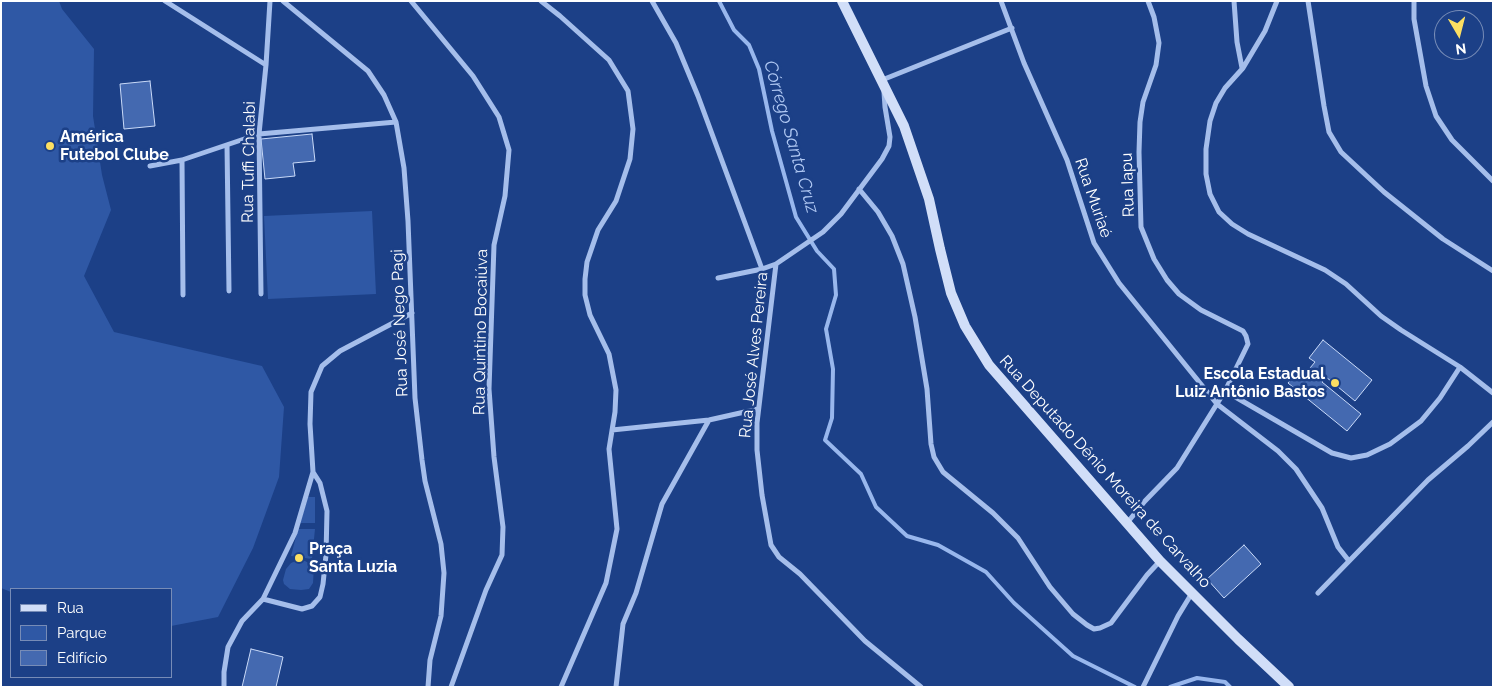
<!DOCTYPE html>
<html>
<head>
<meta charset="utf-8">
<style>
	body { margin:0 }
	#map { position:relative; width:1494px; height:688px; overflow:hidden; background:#1c4087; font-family:Raleway,sans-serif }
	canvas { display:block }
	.frame { position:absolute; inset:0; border:2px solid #fff; pointer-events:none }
	.legend { position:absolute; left:10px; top:588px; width:162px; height:90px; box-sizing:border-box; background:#1c4087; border:1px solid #778cb7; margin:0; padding:6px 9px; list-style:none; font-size:15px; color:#fff }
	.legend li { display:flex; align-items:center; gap:10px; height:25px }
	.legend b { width:25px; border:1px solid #778cb7 }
	.north { position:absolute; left:1434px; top:10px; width:50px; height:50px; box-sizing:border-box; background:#1c4087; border:1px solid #778cb7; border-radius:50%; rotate:172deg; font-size:14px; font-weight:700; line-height:20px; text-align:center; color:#fff }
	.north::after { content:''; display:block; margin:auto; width:18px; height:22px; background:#fcdf62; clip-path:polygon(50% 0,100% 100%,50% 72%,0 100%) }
</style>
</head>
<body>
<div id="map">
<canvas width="1494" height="688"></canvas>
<div class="frame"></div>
<ul class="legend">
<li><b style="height:6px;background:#d1def8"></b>Rua</li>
<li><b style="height:14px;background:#2f58a5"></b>Parque</li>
<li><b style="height:14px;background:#4469b0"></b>Edifício</li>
</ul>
<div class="north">N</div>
</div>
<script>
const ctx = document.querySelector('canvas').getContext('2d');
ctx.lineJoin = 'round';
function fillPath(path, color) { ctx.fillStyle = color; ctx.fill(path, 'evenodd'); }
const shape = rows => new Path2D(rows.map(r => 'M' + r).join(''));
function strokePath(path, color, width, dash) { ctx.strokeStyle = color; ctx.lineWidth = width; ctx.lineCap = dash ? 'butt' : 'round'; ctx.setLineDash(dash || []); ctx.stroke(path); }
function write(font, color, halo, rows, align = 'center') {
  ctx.font = font + ' Raleway,sans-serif'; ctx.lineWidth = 5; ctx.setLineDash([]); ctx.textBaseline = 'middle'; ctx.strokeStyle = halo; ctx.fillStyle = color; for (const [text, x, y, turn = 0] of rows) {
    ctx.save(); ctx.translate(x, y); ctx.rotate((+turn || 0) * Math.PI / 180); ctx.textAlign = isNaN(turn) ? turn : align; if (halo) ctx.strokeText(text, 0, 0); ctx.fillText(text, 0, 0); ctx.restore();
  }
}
fillPath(shape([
	[1,1,59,1,62,9,94,49,93,116,102,175,111,210,84,276,114,332,262,366,284,407,279,477,253,548,218,617,171,626,171,589,11,589,11,592,1,588],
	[372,211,376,294,268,299,264,216],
	[308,497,315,497,315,523,300,523],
	[298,529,315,529,312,559,291,556],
	[298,560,305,561,314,566,313,583,309,589,301,590,290,589,284,584,283,580,286,569,291,563]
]), '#2f58a5');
strokePath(shape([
	[719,1,734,30,749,45,759,69,772,131,796,217,817,251,834,269,836,295,826,329,833,369,832,418,825,440,861,474,876,507,907,536,938,545,986,572,1014,603,1073,656,1135,687],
	[1170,687,1197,678,1225,682,1230,687]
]), '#98b7ed', 4);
const building = shape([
	[150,81,155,126,124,129,120,84,150,81],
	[312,134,315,161,293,163,295,176,265,179,261,139,312,134],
	[1323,340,1372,380,1355,401,1326,377,1322,382,1361,414,1347,431,1288,383,1299,370,1305,374,1315,362,1309,358,1323,340],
	[1244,545,1261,564,1224,598,1207,579,1244,545],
	[251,649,283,657,276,687,242,687,251,649]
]);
fillPath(building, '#4469b0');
strokePath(building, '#cadaf8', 1);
strokePath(shape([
	[165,1,266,65],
	[283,1,368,71,384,95,396,122,404,168,408,221,415,398,422,460,425,481,441,544,444,573,441,616,430,660,428,687],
	[411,1,473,76,499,117,509,150,505,196,494,245,489,389,494,457,503,527,502,555,486,590,451,687],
	[541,1,560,16,609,60,628,91,633,129,630,159,616,201,598,230,587,262,585,279,585,295,590,315,609,354,616,390,615,412,609,449,617,529,606,583,561,687],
	[652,1,676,43,698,96,762,269,776,264,823,232,841,214,882,159,889,146,890,137,885,107,884,92],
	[1001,1,1024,63,1067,160,1094,243,1119,283,1217,404,1278,451,1296,469,1322,508,1338,547,1349,561],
	[1234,1,1237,42,1242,68],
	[1277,1,1265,31,1243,68,1225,88,1216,103,1210,121,1206,149,1206,174,1210,194,1219,212,1232,224,1248,234,1325,270,1346,284,1381,316,1401,330,1460,367,1493,393],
	[1308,1,1324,106,1329,132,1341,152,1384,192,1443,239,1493,271],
	[1414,1,1414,19,1426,86,1436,116,1452,140,1493,181],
	[882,80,1012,28],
	[227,145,229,291],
	[182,160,183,295],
	[150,166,182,160,259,134,396,122],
	[859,189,878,212,892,236,903,264,915,317,927,389,931,444,934,457,943,472,993,513,1018,538,1050,587,1073,614,1087,625,1094,629,1100,628,1111,623,1147,575,1160,561],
	[776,264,757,423,757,450,762,495,771,545,779,557,800,574,865,641,921,687],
	[718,278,762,269],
	[261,294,259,134,266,65,270,1],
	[1225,391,1332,453,1351,458,1367,455,1390,444,1421,421,1440,398,1460,367],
	[612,430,709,420,758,409],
	[1127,523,1145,501,1177,468,1225,391,1248,344,1246,336,1243,331,1201,310,1179,294,1167,280,1154,259,1141,227,1139,152,1140,122,1143,102,1156,65,1159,43,1154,17,1148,1],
	[1318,593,1428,480,1468,446,1493,422],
	[263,599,302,609,312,606,320,597,323,584,326,555,327,511,320,483,313,472],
	[224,687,224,672,228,647,242,621,263,599,295,533,313,472,310,424,311,392,322,366,340,351,412,313],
	[616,687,623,624,636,593,662,504,709,420],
	[1143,687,1178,616,1192,593]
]), '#a5beeb', 5);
strokePath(shape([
	[842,1,904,126,929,199,940,249,951,293,965,326,989,365,1160,561,1238,639,1289,687]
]), '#d1def8', 10);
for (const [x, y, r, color] of [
	[50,146,5,"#fcdf62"],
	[1335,383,5,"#fcdf62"],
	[299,558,5,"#fcdf62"]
]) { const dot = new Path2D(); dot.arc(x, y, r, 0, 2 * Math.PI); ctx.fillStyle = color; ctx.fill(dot); strokePath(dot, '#1c4087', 2); }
write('bold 16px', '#fff', '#1c4087', [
	["América",60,137],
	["Futebol Clube",60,155],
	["Escola Estadual",1325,374,"right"],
	["Luiz Antônio Bastos",1325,392,"right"],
	["Praça",309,549],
	["Santa Luzia",309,567]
], 'left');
write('16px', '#fff', '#1c4087', [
	["Rua Tuffi Chalabi",249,162,-89],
	["Rua Iapu",1128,185,-92],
	["Rua Muriaé",1093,198,71],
	["Rua José Nego Pagi",400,323,-92],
	["Rua Quintino Bocaiúva",481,332,-89],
	["Rua José Alves Pereira",754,355,-84],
	["Rua Deputado Dênio Moreira de Carvalho",1105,472,48]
]);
write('italic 18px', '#b0c8f3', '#1c4087', [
	["Córrego Santa Cruz",791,137,74]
]);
</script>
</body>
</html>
